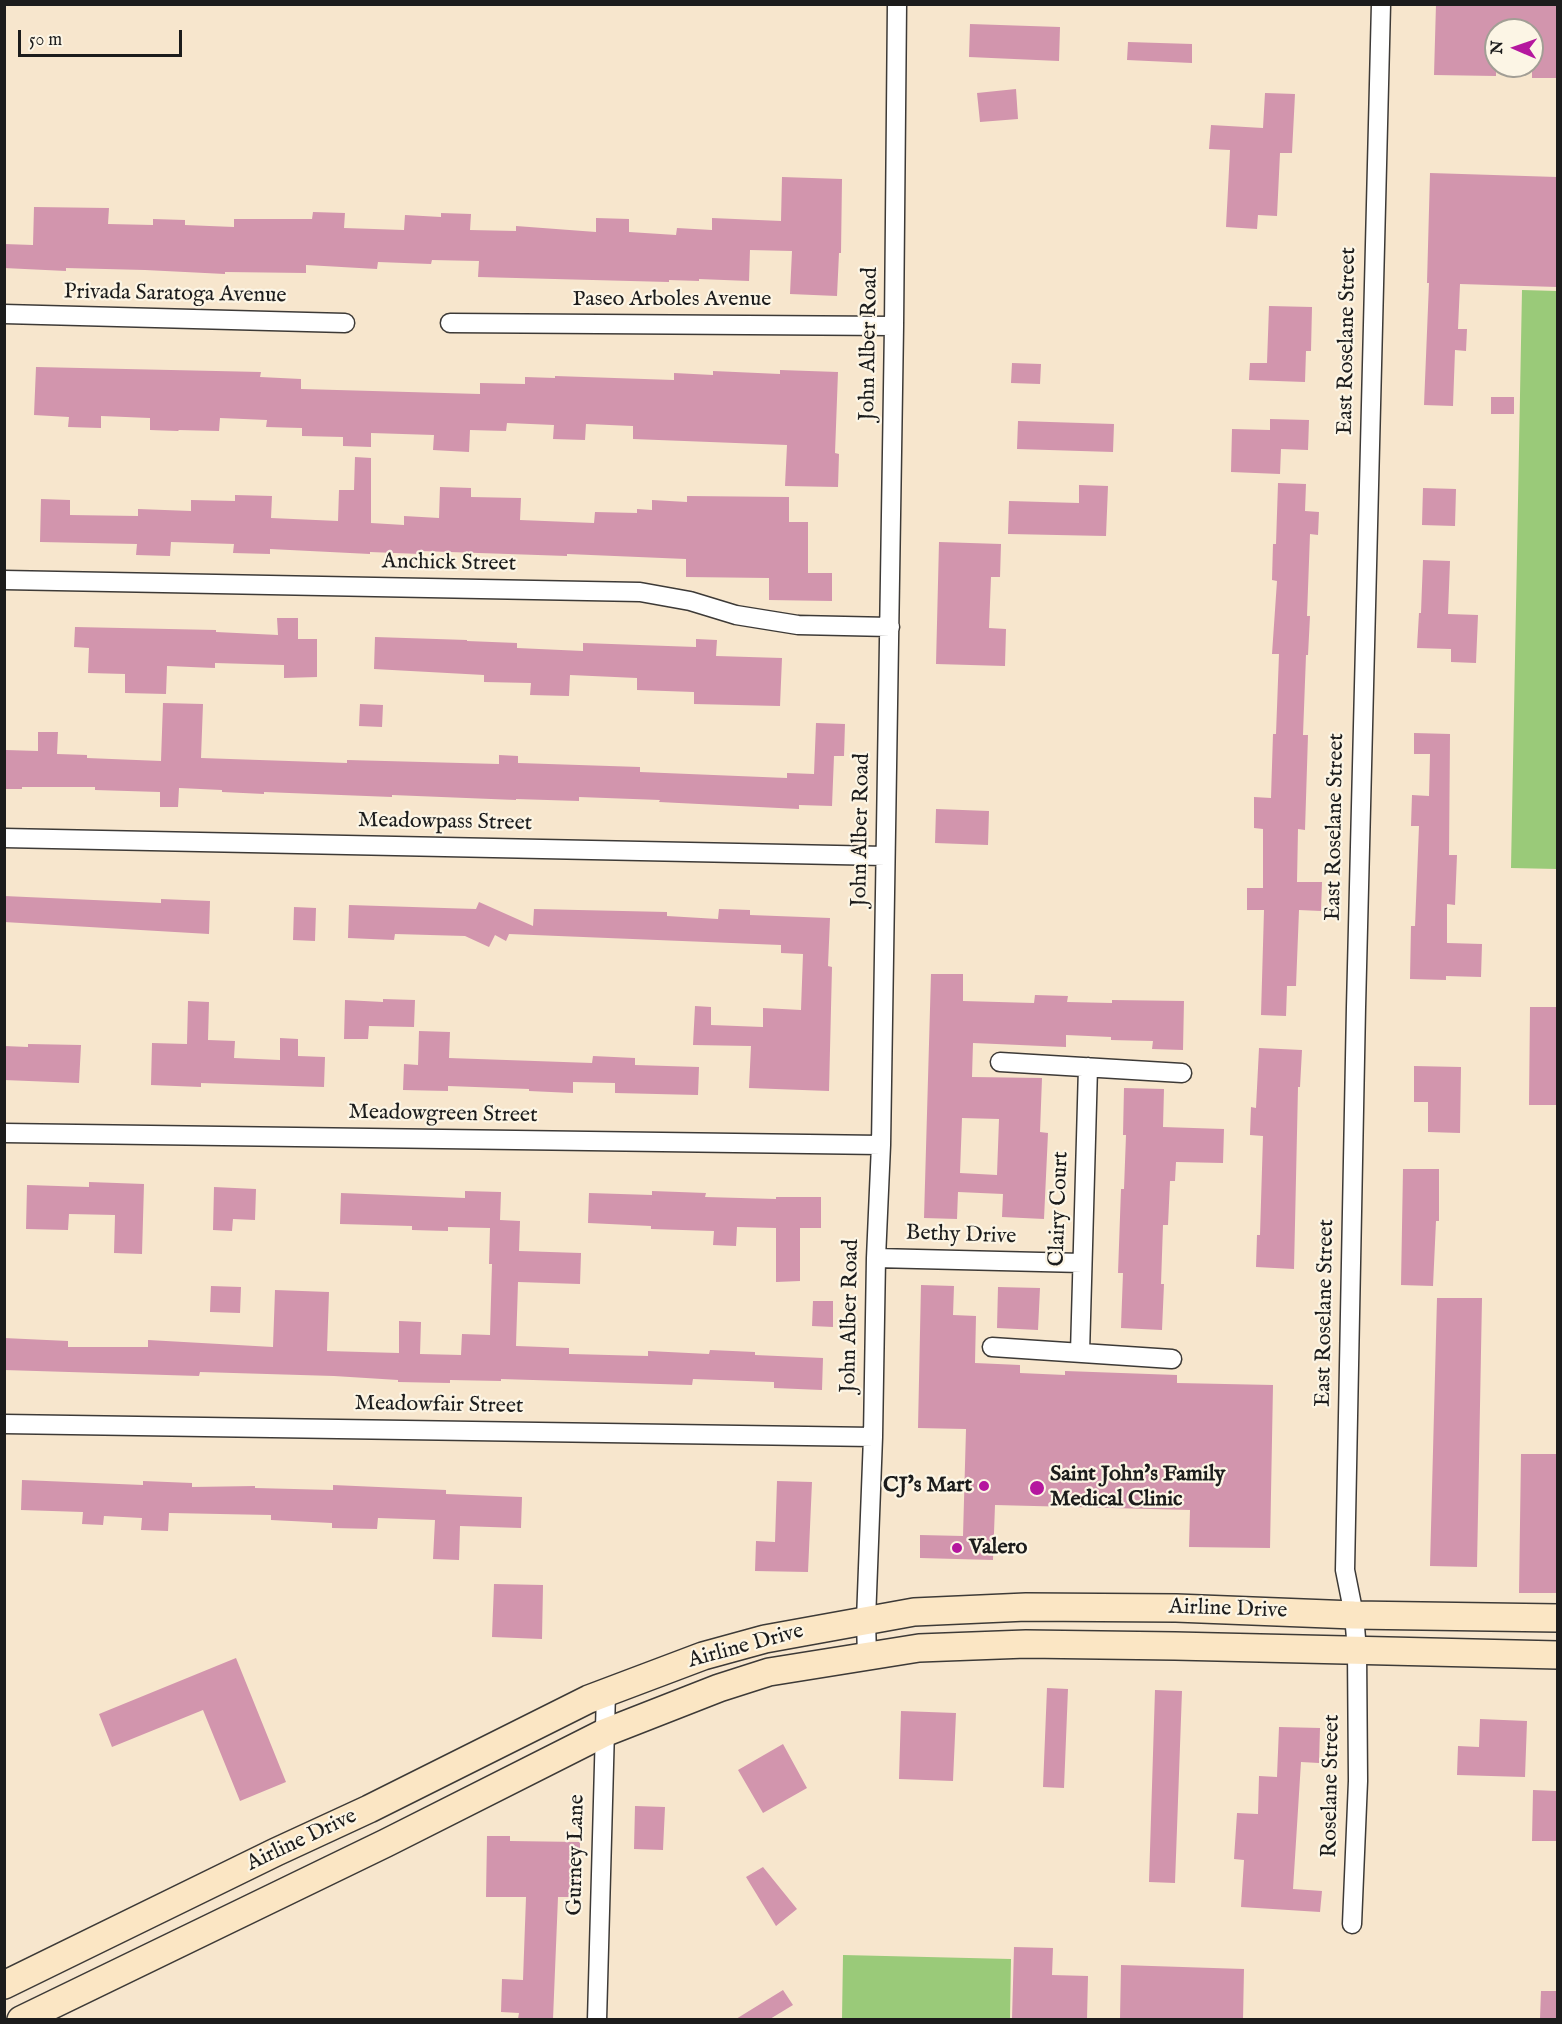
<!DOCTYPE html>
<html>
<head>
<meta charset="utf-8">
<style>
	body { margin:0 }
	#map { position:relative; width:1562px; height:2024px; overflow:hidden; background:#f7e6cd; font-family:"IM FELL English",serif }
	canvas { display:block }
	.frame { position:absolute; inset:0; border:6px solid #1c1c1c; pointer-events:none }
	.north { position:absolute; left:1484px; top:18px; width:60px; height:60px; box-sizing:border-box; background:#fcf5e5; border:2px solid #a29e95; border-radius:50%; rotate:272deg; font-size:16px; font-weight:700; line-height:24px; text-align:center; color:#1c1c1c }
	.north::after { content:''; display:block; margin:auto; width:21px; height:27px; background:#b5179e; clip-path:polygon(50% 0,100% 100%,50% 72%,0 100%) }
	.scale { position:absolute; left:18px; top:30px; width:164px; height:27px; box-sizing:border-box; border:3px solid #1c1c1c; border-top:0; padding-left:8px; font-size:18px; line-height:21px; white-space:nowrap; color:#1c1c1c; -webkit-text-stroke:4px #fcf5e5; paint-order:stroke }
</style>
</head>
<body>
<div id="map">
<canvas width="1562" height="2024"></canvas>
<div class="frame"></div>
<div class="north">N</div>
<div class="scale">50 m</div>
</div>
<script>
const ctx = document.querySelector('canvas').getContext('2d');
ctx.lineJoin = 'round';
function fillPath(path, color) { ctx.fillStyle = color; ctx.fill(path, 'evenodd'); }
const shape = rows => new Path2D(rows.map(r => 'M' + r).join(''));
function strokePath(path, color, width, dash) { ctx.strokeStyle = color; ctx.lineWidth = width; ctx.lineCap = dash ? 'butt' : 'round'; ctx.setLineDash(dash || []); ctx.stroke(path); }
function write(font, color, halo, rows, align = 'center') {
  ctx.font = font + ' "IM FELL English",serif'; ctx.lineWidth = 4.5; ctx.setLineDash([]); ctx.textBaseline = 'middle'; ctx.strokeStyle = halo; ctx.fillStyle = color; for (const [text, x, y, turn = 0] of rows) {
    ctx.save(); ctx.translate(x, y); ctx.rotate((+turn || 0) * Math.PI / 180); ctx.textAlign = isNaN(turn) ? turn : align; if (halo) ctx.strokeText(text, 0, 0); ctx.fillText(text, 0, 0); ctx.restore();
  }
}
fillPath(shape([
	[1522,290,1557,291,1557,869,1511,868],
	[843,1955,1011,1959,1010,2019,842,2019]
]), '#9aca79');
fillPath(shape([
	[1436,4,1557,4,1557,78,1532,78,1532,30,1496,30,1496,76,1434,75],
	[970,24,1060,27,1059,61,969,57],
	[1128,42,1192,44,1192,63,1127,60],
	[1016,89,1018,119,980,122,977,93],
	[1265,93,1295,94,1292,153,1280,153,1277,216,1258,215,1257,229,1226,227,1230,150,1209,149,1211,125,1263,128],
	[1430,173,1557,177,1557,287,1460,284,1458,329,1467,329,1466,351,1455,350,1453,406,1424,405,1429,283,1427,283],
	[782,177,842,179,841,253,839,253,837,296,790,294,792,251,750,250,749,281,699,279,699,281,669,280,669,282,478,277,479,261,432,260,431,264,378,262,377,269,306,265,306,273,225,272,225,274,145,270,66,268,66,271,4,268,4,244,33,245,34,207,109,208,108,224,153,225,153,219,185,220,185,225,234,227,234,219,312,219,313,212,345,213,344,228,404,230,405,215,441,217,441,213,471,214,470,230,516,231,516,226,596,232,596,218,629,219,629,232,676,235,677,228,712,230,712,218,781,221],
	[1269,306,1312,307,1311,351,1306,351,1305,382,1249,380,1250,363,1267,363],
	[1012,363,1041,364,1040,384,1011,383],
	[36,367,261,372,260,377,301,379,301,389,480,394,480,383,525,384,525,377,555,378,555,376,674,380,674,373,713,375,713,371,780,374,780,370,838,372,835,453,839,454,838,487,785,486,787,445,633,439,633,426,586,424,585,440,553,439,554,425,507,423,506,431,470,430,469,452,433,450,434,435,371,433,371,447,343,446,343,437,302,436,302,428,266,427,267,420,220,418,219,431,179,430,178,431,150,430,150,418,101,416,101,428,68,427,69,417,34,415],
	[1491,397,1514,397,1514,414,1491,414],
	[1270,419,1309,420,1308,450,1281,449,1280,474,1231,472,1232,429,1270,430],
	[1018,421,1114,424,1113,452,1017,449],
	[355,457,371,458,371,523,404,525,404,516,439,518,440,487,471,488,471,497,521,498,520,520,594,523,595,512,637,513,637,509,652,510,652,500,687,502,687,496,789,497,789,522,808,522,808,573,832,573,832,601,769,600,769,578,686,577,686,559,567,554,567,556,420,551,420,554,370,552,370,554,270,549,270,554,233,553,234,544,171,542,170,556,136,555,137,544,40,542,41,499,70,500,70,515,138,516,138,509,191,511,191,500,235,501,235,495,272,496,271,518,338,521,339,490,354,490],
	[1278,483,1306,484,1305,511,1319,512,1318,535,1310,534,1307,616,1310,616,1308,655,1306,655,1303,735,1308,735,1305,830,1298,829,1297,882,1322,882,1321,911,1299,910,1296,986,1287,986,1286,1016,1261,1015,1264,910,1247,910,1247,888,1263,888,1263,829,1254,828,1254,797,1271,798,1273,734,1276,734,1279,654,1272,654,1277,581,1272,580,1273,544,1276,544],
	[1079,485,1108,486,1106,536,1008,534,1009,501,1079,503],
	[1423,488,1456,489,1455,526,1422,525],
	[939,542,1001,544,1000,577,991,577,989,628,1006,629,1005,666,936,664],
	[1423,560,1450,561,1448,614,1478,615,1476,663,1451,662,1451,649,1417,648,1419,613,1421,613],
	[277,618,298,618,298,639,317,639,317,677,284,678,284,665,215,663,215,668,167,666,166,694,125,693,125,674,88,673,89,648,74,647,75,627,216,630,216,632,278,635],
	[375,637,467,640,467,641,517,643,517,648,583,651,583,643,696,647,696,639,717,640,716,656,782,658,780,706,694,704,694,692,637,690,637,678,570,675,569,696,530,695,531,683,484,682,484,675,374,669],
	[163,703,203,704,201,758,347,763,347,760,499,764,499,755,518,756,518,763,640,767,640,772,787,778,787,773,814,774,816,723,845,724,844,756,834,756,832,806,799,805,799,809,659,802,660,800,579,797,579,801,516,799,516,800,392,795,392,797,264,792,264,794,222,792,222,790,179,788,178,807,160,807,160,792,95,790,95,787,22,787,22,789,4,789,6,750,38,751,38,732,58,732,57,754,87,755,87,758,161,761],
	[360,704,383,705,382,727,359,726],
	[1414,733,1450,734,1449,855,1457,855,1455,905,1447,904,1447,943,1482,944,1481,977,1446,976,1446,980,1410,979,1411,926,1415,926,1419,826,1411,826,1412,795,1429,796,1430,754,1414,754],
	[936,809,989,811,988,845,935,843],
	[4,896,161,903,161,899,210,901,209,934,4,922],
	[479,902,533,926,534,909,667,912,667,916,718,919,719,909,750,910,750,915,830,918,828,966,832,967,829,1091,749,1088,751,1046,693,1045,695,1006,711,1007,711,1025,763,1027,763,1008,801,1010,803,954,781,953,781,945,509,934,506,941,495,935,489,947,465,936,395,934,394,940,348,938,349,905,476,909],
	[294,907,316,908,315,941,293,940],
	[931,974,963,974,963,1001,1034,1003,1035,995,1068,996,1067,1002,1112,1003,1112,1000,1184,1001,1183,1050,1152,1049,1153,1041,1111,1040,1111,1037,1066,1035,1066,1047,973,1043,972,1077,1042,1078,1040,1132,1048,1133,1044,1219,1002,1217,1003,1194,958,1192,957,1219,924,1218],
	[962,1118,999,1119,997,1175,960,1173],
	[383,999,415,1000,414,1027,369,1026,368,1039,344,1039,345,1000,383,1002],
	[188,1001,209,1002,208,1040,235,1041,234,1058,280,1060,280,1038,298,1039,298,1056,325,1057,324,1087,201,1083,201,1087,151,1085,152,1043,187,1044],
	[1530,1007,1557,1007,1557,1105,1529,1105],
	[419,1031,450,1032,449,1058,592,1063,593,1056,635,1058,635,1065,699,1067,698,1095,615,1093,615,1083,573,1082,573,1093,529,1091,529,1089,448,1086,448,1091,403,1090,404,1064,418,1065],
	[28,1044,81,1045,79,1083,4,1080,4,1046,28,1047],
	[1259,1048,1302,1050,1300,1087,1298,1087,1294,1269,1256,1267,1257,1235,1260,1235,1263,1136,1250,1135,1251,1107,1256,1108],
	[1414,1066,1461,1067,1460,1133,1428,1132,1428,1102,1414,1102],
	[1124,1088,1164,1089,1163,1127,1224,1129,1223,1163,1176,1162,1175,1181,1170,1181,1168,1225,1163,1225,1161,1284,1164,1284,1162,1330,1121,1328,1123,1273,1118,1273,1121,1189,1124,1189,1126,1135,1123,1135],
	[1403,1169,1439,1169,1439,1221,1436,1221,1433,1286,1401,1285],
	[89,1182,144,1184,142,1254,114,1253,115,1215,69,1214,68,1230,26,1229,27,1185,89,1187],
	[214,1187,256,1189,255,1220,233,1219,232,1231,213,1230],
	[465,1191,501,1192,500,1220,520,1221,519,1251,581,1253,580,1284,518,1282,516,1346,569,1348,569,1354,648,1356,648,1351,709,1354,710,1350,755,1352,755,1355,823,1358,822,1390,774,1388,774,1382,693,1379,692,1385,501,1379,501,1381,450,1380,450,1383,398,1382,398,1380,334,1376,200,1372,199,1376,4,1370,4,1338,68,1341,68,1347,148,1347,148,1340,273,1347,275,1290,329,1292,327,1351,399,1353,399,1321,421,1322,420,1354,461,1355,462,1334,490,1335,492,1264,489,1264,490,1228,448,1227,448,1231,412,1230,412,1226,340,1224,341,1193,465,1198],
	[652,1191,706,1193,705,1197,776,1199,776,1197,821,1197,821,1228,800,1228,800,1281,776,1282,776,1228,737,1227,736,1246,713,1245,714,1231,651,1229,651,1226,588,1223,589,1193,652,1195],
	[921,1285,954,1286,953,1315,976,1316,975,1363,1020,1365,1020,1373,1065,1375,1065,1371,1177,1375,1177,1383,1273,1385,1270,1548,1189,1547,1190,1510,995,1505,993,1560,920,1558,920,1535,963,1536,966,1429,918,1428],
	[211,1286,241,1287,240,1313,210,1312],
	[998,1287,1040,1288,1038,1330,997,1328],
	[1437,1298,1482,1298,1477,1567,1430,1566],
	[813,1301,833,1301,833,1327,812,1326],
	[1521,1454,1557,1454,1557,1593,1519,1593],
	[22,1480,143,1485,143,1481,192,1483,192,1487,255,1486,255,1488,333,1490,333,1485,446,1490,446,1494,522,1497,521,1528,460,1526,459,1560,433,1559,435,1520,378,1518,377,1529,332,1528,332,1523,271,1520,271,1515,169,1513,168,1531,141,1530,142,1518,104,1516,103,1525,82,1524,83,1512,21,1510],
	[777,1481,812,1482,808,1572,755,1571,756,1541,775,1542],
	[494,1584,543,1585,542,1639,492,1637],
	[236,1658,286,1782,240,1801,203,1710,112,1747,99,1714],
	[1047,1688,1068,1689,1064,1788,1043,1787],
	[1155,1690,1182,1691,1175,1883,1149,1882],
	[901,1711,956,1713,953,1781,899,1779],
	[1480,1719,1527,1721,1525,1777,1457,1775,1458,1746,1479,1747],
	[1279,1727,1320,1728,1319,1763,1301,1762,1293,1889,1322,1891,1320,1912,1241,1907,1244,1860,1234,1859,1237,1813,1258,1814,1259,1776,1277,1777],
	[783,1744,807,1788,763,1813,738,1770],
	[1533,1790,1557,1791,1557,1841,1532,1841],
	[635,1806,665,1807,663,1850,634,1849],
	[487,1836,510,1836,510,1841,580,1842,580,1897,558,1897,553,2019,518,2019,519,2013,501,2012,502,1979,523,1980,526,1897,486,1897],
	[763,1867,797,1909,776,1926,746,1877],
	[1014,1947,1053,1948,1052,1975,1088,1976,1087,2019,1012,2019],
	[1121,1965,1244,1969,1243,2019,1120,2019],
	[783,1990,793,2005,770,2019,736,2019],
	[1541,1991,1557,1991,1557,2019,1540,2019]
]), '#d295ad');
const street = shape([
	[4,314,345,323],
	[450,323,894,326],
	[4,580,640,592,690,601,736,615,798,625,890,627],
	[4,838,885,856],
	[1000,1062,1182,1073],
	[4,1133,881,1145],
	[876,1258,1082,1263],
	[992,1347,1172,1359],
	[1080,1353,1088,1067],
	[4,1424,873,1437],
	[867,1657,866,1620,873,1437,876,1258,881,1145,894,326,897,4],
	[1352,1924,1358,1781,1357,1650,1354,1615,1345,1570,1356,1007,1381,4],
	[597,2020,606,1692]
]);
const secondary = shape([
	[4,1985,276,1852,369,1809,589,1699,703,1656,765,1639,914,1612,1026,1607,1176,1608,1354,1615,1558,1618],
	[21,2020,386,1843,604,1733,719,1688,769,1672,919,1648,1026,1644,1175,1646,1558,1655]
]);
strokePath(street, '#3d3a37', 21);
strokePath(secondary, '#3d3a37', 30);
strokePath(street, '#fff', 18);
strokePath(secondary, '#fbe6c4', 27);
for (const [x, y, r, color] of [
	[984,1486,6,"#b5179e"],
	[1037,1488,8,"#b5179e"],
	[957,1548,6,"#b5179e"]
]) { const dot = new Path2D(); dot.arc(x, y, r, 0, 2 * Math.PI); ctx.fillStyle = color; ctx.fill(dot); strokePath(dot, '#fcf5e5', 2); }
write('22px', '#1c1c1c', '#fcf5e5', [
	["Privada Saratoga Avenue",175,295,1],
	["Paseo Arboles Avenue",672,300],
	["East Roselane Street",1348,341,-89],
	["John Alber Road",870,344,-89],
	["Anchick Street",449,564,1],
	["Meadowpass Street",445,823,1],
	["East Roselane Street",1336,827,-89],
	["John Alber Road",862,830,-89],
	["Meadowgreen Street",443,1115,1],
	["Clairy Court",1060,1209,-88],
	["Bethy Drive",961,1236,2],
	["East Roselane Street",1326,1313,-89],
	["John Alber Road",851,1316,-89],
	["Meadowfair Street",439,1406,1],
	["Airline Drive",1228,1610,2],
	["Airline Drive",746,1647,-15],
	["Roselane Street",1332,1786,-89],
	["Airline Drive",302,1841,-25],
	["Gurney Lane",577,1855,-89]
]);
write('bold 22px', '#1c1c1c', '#fcf5e5', [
	["Saint John's Family",1050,1475],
	["Medical Clinic",1050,1500],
	["CJ's Mart",972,1486,"right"],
	["Valero",969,1548]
], 'left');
</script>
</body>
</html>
